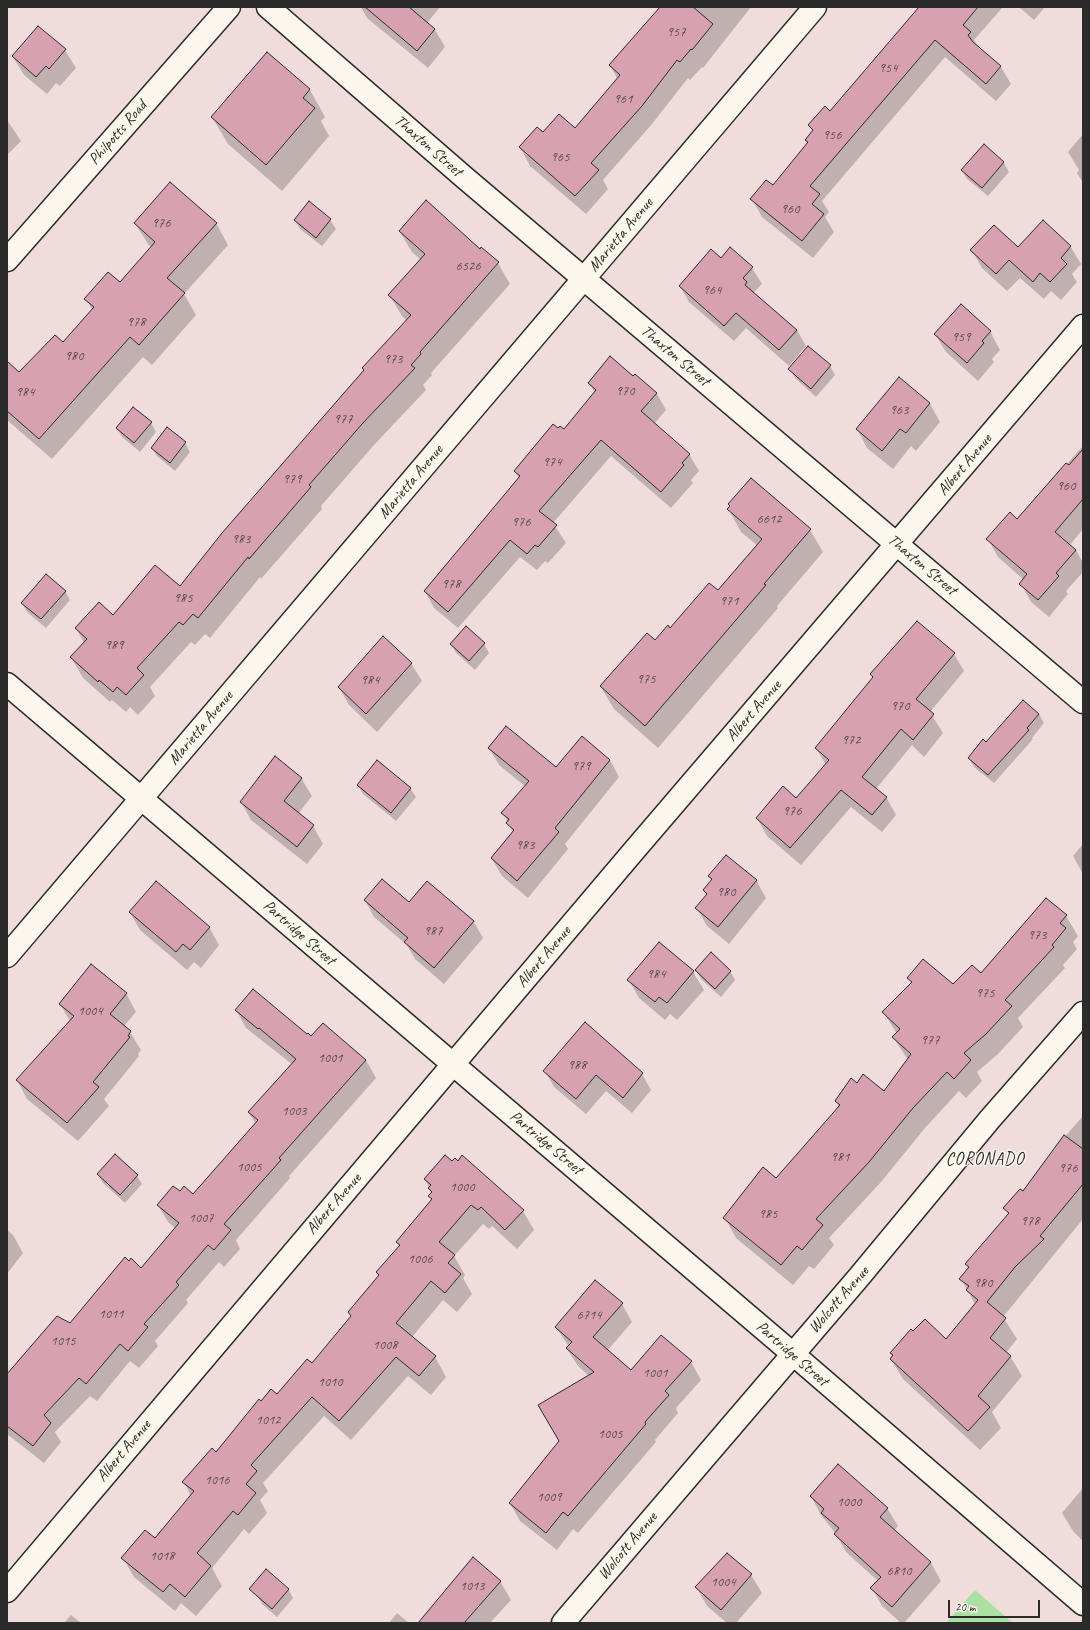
<!DOCTYPE html>
<html>
<head>
<meta charset="utf-8">
<style>
	body { margin:0 }
	#map { position:relative; width:1090px; height:1630px; overflow:hidden; background:#f0dddb; font-family:Caveat,sans-serif }
	canvas { display:block }
	.frame { position:absolute; inset:0; border:8px solid #2b2b2b; pointer-events:none }
	.scale { position:absolute; left:948px; top:1600px; width:92px; height:18px; box-sizing:border-box; border:2px solid #2b2b2b; border-top:0; padding-left:5px; font-size:12px; line-height:14px; white-space:nowrap; color:#2b2b2b; -webkit-text-stroke:3px #fbf7ec; paint-order:stroke }
</style>
</head>
<body>
<div id="map">
<canvas width="1090" height="1630"></canvas>
<div class="frame"></div>
<div class="scale">20 m</div>
</div>
<script>
const ctx = document.querySelector('canvas').getContext('2d');
ctx.lineJoin = 'round';
function fillPath(path, color) { ctx.fillStyle = color; ctx.fill(path, 'evenodd'); }
const shape = rows => new Path2D(rows.map(r => 'M' + r).join(''));
function strokePath(path, color, width, dash) { ctx.strokeStyle = color; ctx.lineWidth = width; ctx.lineCap = dash ? 'butt' : 'round'; ctx.setLineDash(dash || []); ctx.stroke(path); }
function write(font, color, halo, rows, align = 'center') {
  ctx.font = font + ' Caveat,sans-serif'; ctx.lineWidth = 3; ctx.setLineDash([]); ctx.textBaseline = 'middle'; ctx.strokeStyle = halo; ctx.fillStyle = color; for (const [text, x, y, turn = 0] of rows) {
    ctx.save(); ctx.translate(x, y); ctx.rotate((+turn || 0) * Math.PI / 180); ctx.textAlign = isNaN(turn) ? turn : align; if (halo) ctx.strokeText(text, 0, 0); ctx.fillText(text, 0, 0); ctx.restore();
  }
}
fillPath(shape([
	[975,1590,1013,1623,946,1623]
]), '#aae0a3');
fillPath(shape([
	[361,7,440,7,427,23,435,30,445,47,428,68,367,18],
	[662,7,751,7,703,68,702,67,690,80,688,78,652,124,603,180,608,189,586,214,530,166,520,147,543,134,575,130,618,80,610,65],
	[919,7,1003,7,974,40,979,48,1001,67,1011,84,996,101,945,57,822,201,829,212,825,217,834,232,813,258,762,217,752,199,773,187,808,144,806,140,813,132,810,125,830,112],
	[1019,7,1045,7,1034,20],
	[65,50,76,68,60,86,56,83,47,94,24,75,13,57],
	[268,54,310,90,325,117,321,121,329,136,282,191,228,144,212,117],
	[7,120,21,141,7,155],
	[1083,134,1083,183,1077,173,1079,170,1068,152],
	[984,146,1004,163,1009,172,988,196,967,179,962,170],
	[309,202,330,220,336,229,322,246,300,229,295,220],
	[135,223,216,223,228,245,184,294,196,315,152,365,143,357,52,459,7,420,7,375,20,373,63,343,93,311,86,299,120,284,152,248,148,244],
	[400,232,480,250,481,249,498,263,510,284,431,373,432,375,423,385,426,390,374,445,321,506,322,509,261,579,260,577,210,638,205,634,195,645,191,642,150,687,155,696,138,715,130,707,126,712,112,700,110,702,83,678,71,657,84,643,76,628,113,616,180,587,407,321,402,316,390,296,421,260,412,252],
	[1070,246,1081,264,1072,274,1077,282,1061,300,1051,291,1044,299,1020,278,1007,291,982,268,972,250],
	[731,248,752,268,762,284,753,293,797,330,806,346,789,366,746,328,734,341,689,302,680,286,721,259],
	[990,331,1000,350,992,359,994,362,978,381,946,352,935,334],
	[808,347,830,366,835,375,816,397,795,378,790,369],
	[635,375,657,394,666,410,654,424,689,454,699,471,691,480,693,483,671,508,611,456,553,523,566,543,548,563,545,561,537,570,520,557,458,628,434,608,425,591,519,478,515,471,558,429,564,431,595,393,589,383,633,377],
	[899,378,930,404,940,422,916,451,911,446,893,469,867,448,857,429],
	[134,408,151,423,156,432,140,452,122,437,117,428],
	[185,443,190,452,175,471,157,456,152,448],
	[1083,446,1083,529,1070,545,1076,550,1083,563,1083,572,1066,591,1068,594,1049,617,1031,602,1021,584,1024,580,998,557,988,539,1017,520],
	[729,504,810,530,823,552,777,606,778,608,658,748,614,709,601,687,718,591,758,546,741,532,729,510,730,507],
	[65,591,70,600,46,628,27,612,22,603],
	[466,628,484,644,489,653,475,670,456,653,451,644],
	[954,654,964,671,930,712,943,733,924,757,912,745,876,789,886,797,896,815,882,832,851,807,801,865,767,836,757,818,796,799,826,765,816,748],
	[411,663,422,681,377,732,349,705,339,687],
	[1023,701,1039,714,1044,723,1032,738,1033,739,994,783,974,767,969,758,986,743],
	[489,748,556,769,610,760,619,777,565,844,568,849,528,898,502,876,492,859,513,833,503,813,526,787,499,765],
	[301,778,312,796,298,814,313,826,323,844,307,864,251,820,241,802],
	[358,785,410,788,416,797,396,821,363,794],
	[1083,844,1083,874,1073,856],
	[709,876,756,880,766,898,729,944,707,926,697,908,707,895,704,890,712,881],
	[427,882,474,922,483,938,444,984,415,959,407,945,374,917,365,900,410,903],
	[1046,899,1066,916,1078,936,1073,942,1077,949,1063,965,1065,968,1018,1018,1023,1027,998,1054,977,1072,982,1081,966,1098,959,1091,925,1128,881,1182,829,1238,834,1245,814,1269,809,1266,793,1285,736,1238,725,1218,776,1179,839,1107,836,1101,857,1084,884,1092,908,1060,893,1037,897,1034,884,1013,912,983,909,978,953,986,981,974],
	[130,912,209,927,219,945,201,968,194,962,187,970,140,930],
	[696,970,730,971,735,980,721,997,701,979],
	[693,972,704,990,677,1020,670,1014,665,1020,639,998,629,980],
	[126,993,136,1012,124,1026,130,1032,141,1050,138,1054,139,1056,104,1099,109,1106,78,1141,27,1099,17,1080,70,1021,60,1004],
	[236,1010,366,1060,376,1078,289,1176,290,1178,236,1240,240,1249,224,1267,219,1262,186,1300,188,1303,155,1341,158,1346,139,1368,130,1361,97,1401,90,1396,55,1432,61,1442,44,1463,7,1434,7,1376,141,1269,176,1229,168,1222,158,1205,180,1193,193,1196,256,1124,249,1113,293,1065,246,1028],
	[545,1071,642,1074,651,1090,632,1113,606,1091,586,1114,554,1087],
	[1083,1116,1083,1219,1003,1317,1017,1339,1006,1353,1010,1356,1022,1376,992,1412,1001,1428,980,1450,903,1379,891,1359,893,1356,891,1353,914,1332,947,1340,975,1304,961,1279,969,1269,966,1264,1009,1215,1005,1208,1023,1193,1061,1141],
	[452,1162,523,1211,534,1230,517,1249,492,1226,489,1229,483,1224,454,1256,465,1275,463,1278,472,1294,457,1312,443,1300,412,1337,435,1357,446,1377,431,1395,408,1376,351,1440,324,1416,263,1483,268,1491,260,1500,267,1513,249,1534,244,1529,212,1568,222,1586,196,1616,181,1603,175,1611,134,1577,123,1558,155,1539,191,1496,184,1482,216,1454,261,1402,277,1395,312,1365,352,1317,349,1312,379,1276,400,1247,397,1242,432,1200,430,1196,432,1193,425,1179],
	[98,1174,137,1176,142,1184,125,1203,103,1183],
	[7,1230,13,1235,23,1253,7,1274],
	[622,1304,632,1322,607,1351,631,1371,691,1362,701,1380,676,1408,678,1413,655,1440,656,1442,578,1533,573,1529,557,1550,520,1521,510,1503,560,1441,589,1376,578,1366,567,1349,569,1347,556,1327],
	[1083,1488,1083,1541,1073,1531,1062,1513],
	[811,1496,887,1508,898,1526,894,1531,931,1563,941,1581,904,1623,901,1623,882,1606,872,1588,878,1581,846,1552,836,1534,821,1515],
	[751,1575,762,1593,736,1623,727,1623,707,1606,697,1588],
	[500,1581,511,1600,490,1623,419,1623],
	[288,1589,293,1598,277,1617,262,1604,257,1595],
	[397,1613,409,1623,389,1623],
	[71,1615,81,1623,64,1623]
]), '#0003');
const building = shape([
	[365,7,409,7,435,29,417,51,365,7],
	[660,7,693,7,713,24,692,50,691,49,680,62,677,60,642,106,591,163,599,170,575,196,519,147,537,127,543,132,559,114,575,128,620,75,609,65,660,7],
	[919,7,978,7,963,25,971,32,968,35,973,42,1001,66,986,84,935,40,810,186,820,194,812,204,824,214,802,241,750,199,766,180,773,185,808,142,805,140,813,130,808,125,825,106,830,111,919,7],
	[38,26,66,49,49,69,46,66,36,77,12,56,38,26],
	[267,52,310,89,303,98,315,108,266,165,211,117,267,52],
	[984,144,1004,162,982,188,961,170,984,144],
	[170,182,217,223,167,278,185,293,139,345,130,337,39,439,7,411,7,361,19,372,55,335,63,342,94,307,84,299,108,272,120,282,155,242,134,223,170,182],
	[426,200,480,249,481,247,499,262,420,352,421,354,411,365,415,368,362,424,309,485,311,487,249,559,248,557,198,618,193,614,183,625,179,622,137,668,144,675,126,695,117,687,113,692,99,680,98,682,70,657,87,639,75,628,99,602,113,615,155,565,180,586,222,533,364,370,362,368,411,315,388,295,425,254,399,231,426,200],
	[309,201,331,219,316,238,294,220,309,201],
	[1043,220,1071,246,1061,258,1067,264,1050,282,1040,273,1033,282,1009,260,996,274,970,250,994,225,1018,247,1043,220],
	[730,247,753,267,743,278,747,282,745,285,797,330,779,350,736,313,724,326,679,286,711,249,721,258,730,247],
	[961,304,991,331,982,341,984,343,967,363,934,334,961,304],
	[808,346,831,365,811,389,788,369,808,346],
	[610,356,633,376,635,374,657,393,641,411,690,454,682,463,684,465,661,492,601,440,539,511,557,525,538,547,535,545,527,554,510,540,448,612,424,591,520,476,514,471,553,424,558,428,560,426,564,429,596,390,588,383,610,356],
	[899,377,930,403,906,433,900,429,882,451,856,429,899,377],
	[133,407,152,422,134,443,116,428,133,407],
	[167,427,186,442,170,463,151,448,167,427],
	[1083,449,1083,499,1055,532,1076,550,1056,573,1059,576,1038,600,1019,584,1027,574,986,539,1010,512,1017,519,1066,463,1069,465,1083,449],
	[751,478,811,529,764,584,766,585,645,726,600,686,647,633,655,640,668,625,670,628,709,583,718,590,762,539,727,509,730,506,728,504,751,478],
	[46,574,66,591,41,619,21,603,46,574],
	[917,621,955,653,916,699,934,714,913,740,901,729,862,777,887,797,872,815,841,790,790,848,756,818,783,786,796,798,829,760,815,748,873,677,870,674,917,621],
	[466,626,485,643,469,661,450,644,466,626],
	[383,636,412,663,366,714,338,687,383,636],
	[1023,700,1039,714,1027,728,1029,730,988,775,968,758,983,739,986,742,1023,700],
	[506,726,556,767,582,736,610,760,555,828,559,832,517,881,491,858,514,830,506,823,509,819,501,813,529,781,488,748,506,726],
	[275,756,302,778,284,801,314,825,297,847,240,802,275,756],
	[377,760,411,788,391,813,357,785,377,760],
	[726,855,757,880,718,927,695,908,707,894,703,890,712,879,708,876,726,855],
	[382,879,409,902,427,881,474,921,434,968,404,942,408,938,364,900,382,879],
	[156,881,210,927,190,950,183,944,176,952,129,912,156,881],
	[1046,898,1067,915,1060,923,1066,928,1052,945,1054,947,1005,1000,1012,1006,986,1034,964,1053,971,1060,954,1079,947,1072,913,1108,869,1162,816,1219,823,1225,802,1250,797,1246,781,1265,723,1218,763,1167,776,1178,840,1105,835,1101,851,1078,857,1083,863,1074,884,1091,911,1054,892,1037,900,1029,882,1012,912,982,907,978,923,959,953,984,972,965,981,973,1046,898],
	[659,942,694,971,667,1003,659,997,655,1002,627,980,659,942],
	[711,952,731,971,715,989,695,970,711,952],
	[91,964,127,993,110,1014,131,1031,128,1036,130,1037,93,1082,99,1087,67,1123,16,1080,74,1016,59,1004,91,964],
	[253,989,307,1034,308,1033,311,1036,323,1023,366,1060,279,1158,281,1160,224,1224,231,1230,214,1250,208,1245,176,1282,179,1285,144,1324,148,1327,128,1351,120,1344,86,1384,79,1378,44,1415,51,1423,33,1446,7,1426,7,1374,57,1316,70,1323,125,1257,129,1261,131,1258,141,1268,179,1223,157,1205,173,1186,180,1191,184,1186,193,1194,258,1120,248,1112,296,1059,259,1028,258,1029,235,1010,253,989],
	[585,1022,643,1073,623,1098,596,1075,576,1099,543,1071,585,1022],
	[1064,1135,1083,1149,1083,1184,1040,1236,1044,1239,1015,1267,987,1302,1006,1318,990,1338,1011,1356,978,1396,990,1407,968,1431,890,1359,893,1355,890,1353,911,1329,913,1331,925,1319,946,1339,978,1300,966,1290,969,1286,959,1279,969,1267,965,1264,1009,1213,1003,1208,1020,1189,1023,1191,1064,1135],
	[115,1154,138,1175,120,1195,97,1174,115,1154],
	[445,1155,452,1161,455,1158,458,1161,462,1155,524,1210,505,1230,481,1207,478,1210,471,1205,439,1242,455,1255,448,1263,461,1274,445,1293,431,1281,396,1323,436,1356,419,1376,396,1357,339,1421,312,1397,251,1465,257,1471,246,1484,256,1493,238,1515,233,1511,197,1553,211,1566,185,1597,170,1584,163,1592,121,1558,145,1530,155,1538,194,1491,182,1482,212,1448,216,1452,259,1399,261,1401,271,1389,277,1394,307,1359,312,1363,351,1316,348,1312,379,1275,376,1272,400,1245,396,1242,432,1199,428,1196,432,1192,428,1188,431,1185,424,1179,445,1155],
	[595,1280,623,1303,593,1337,631,1370,661,1335,692,1361,665,1391,669,1395,645,1422,646,1424,568,1516,563,1512,546,1533,509,1503,559,1441,538,1405,594,1372,566,1348,572,1342,555,1327,595,1280],
	[838,1464,888,1508,880,1517,931,1562,892,1607,870,1588,881,1577,834,1534,839,1528,821,1513,824,1509,810,1496,838,1464],
	[727,1553,752,1574,721,1610,695,1587,727,1553],
	[473,1557,501,1581,464,1623,418,1623,473,1557],
	[266,1569,289,1589,272,1609,249,1589,266,1569]
]);
fillPath(building, '#d8a1b2');
strokePath(building, '#2b2b2b', 1);
const street = shape([
	[268,7,465,178,1083,702],
	[7,684,793,1354,1083,1604],
	[7,956,815,7],
	[7,1591,632,853,1083,326],
	[563,1623,859,1277,990,1119,1083,1013]
]);
const secondary = shape([
	[7,260,229,7]
]);
strokePath(street, '#2b2b2b', 25);
strokePath(secondary, '#2b2b2b', 25);
strokePath(street, '#fbf7ec', 22);
strokePath(secondary, '#fbf7ec', 22);
write('14px', '#56484d', null, [
	["957",676,32],
	["954",888,68],
	["961",623,99],
	["956",832,135],
	["965",560,157],
	["960",790,209],
	["976",161,223],
	["6526",468,266],
	["964",712,290],
	["978",136,322],
	["959",961,337],
	["980",74,356],
	["973",393,359],
	["970",625,391],
	["984",25,392],
	["963",899,410],
	["977",343,419],
	["974",552,462],
	["979",292,479],
	["960",1066,486],
	["6612",769,519],
	["976",521,522],
	["983",241,539],
	["978",451,584],
	["985",183,598],
	["971",729,601],
	["989",114,645],
	["975",646,679],
	["984",370,680],
	["970",900,706],
	["972",851,740],
	["979",581,766],
	["976",792,811],
	["983",525,845],
	["980",726,892],
	["987",433,931],
	["973",1037,935],
	["984",656,974],
	["975",985,993],
	["1004",90,1011],
	["977",930,1040],
	["1001",330,1058],
	["988",577,1065],
	["1003",294,1111],
	["981",840,1157],
	["1005",249,1167],
	["976",1068,1168],
	["1000",462,1187],
	["985",768,1214],
	["1007",201,1218],
	["978",1030,1221],
	["1006",420,1259],
	["980",983,1283],
	["1011",111,1314],
	["6714",589,1315],
	["1015",63,1341],
	["1008",385,1345],
	["1001",655,1373],
	["1010",330,1382],
	["1012",268,1420],
	["1005",610,1434],
	["1016",217,1480],
	["1009",549,1497],
	["1000",849,1502],
	["1018",162,1556],
	["6810",899,1571],
	["1004",723,1582],
	["1013",472,1586]
]);
write('16px', '#2b2b2b', '#fbf7ec', [
	["Philpotts Road",118,133,-49],
	["Thaxton Street",428,146,41],
	["Marietta Avenue",621,235,-50],
	["Thaxton Street",675,356,40],
	["Albert Avenue",965,465,-50],
	["Marietta Avenue",411,482,-50],
	["Thaxton Street",922,565,40],
	["Albert Avenue",754,711,-49],
	["Marietta Avenue",201,728,-50],
	["Partridge Street",299,933,41],
	["Albert Avenue",544,957,-50],
	["Partridge Street",546,1143,40],
	["Albert Avenue",334,1204,-49],
	["Wolcott Avenue",839,1300,-49],
	["Partridge Street",792,1354,41],
	["Albert Avenue",124,1451,-50],
	["Wolcott Avenue",628,1546,-50]
]);
ctx.letterSpacing = '1px';
write('17px', '#2b2b2b', '#fbf7ec', [
	["CORONADO",985,1160]
]);
ctx.letterSpacing = '0px';
</script>
</body>
</html>
